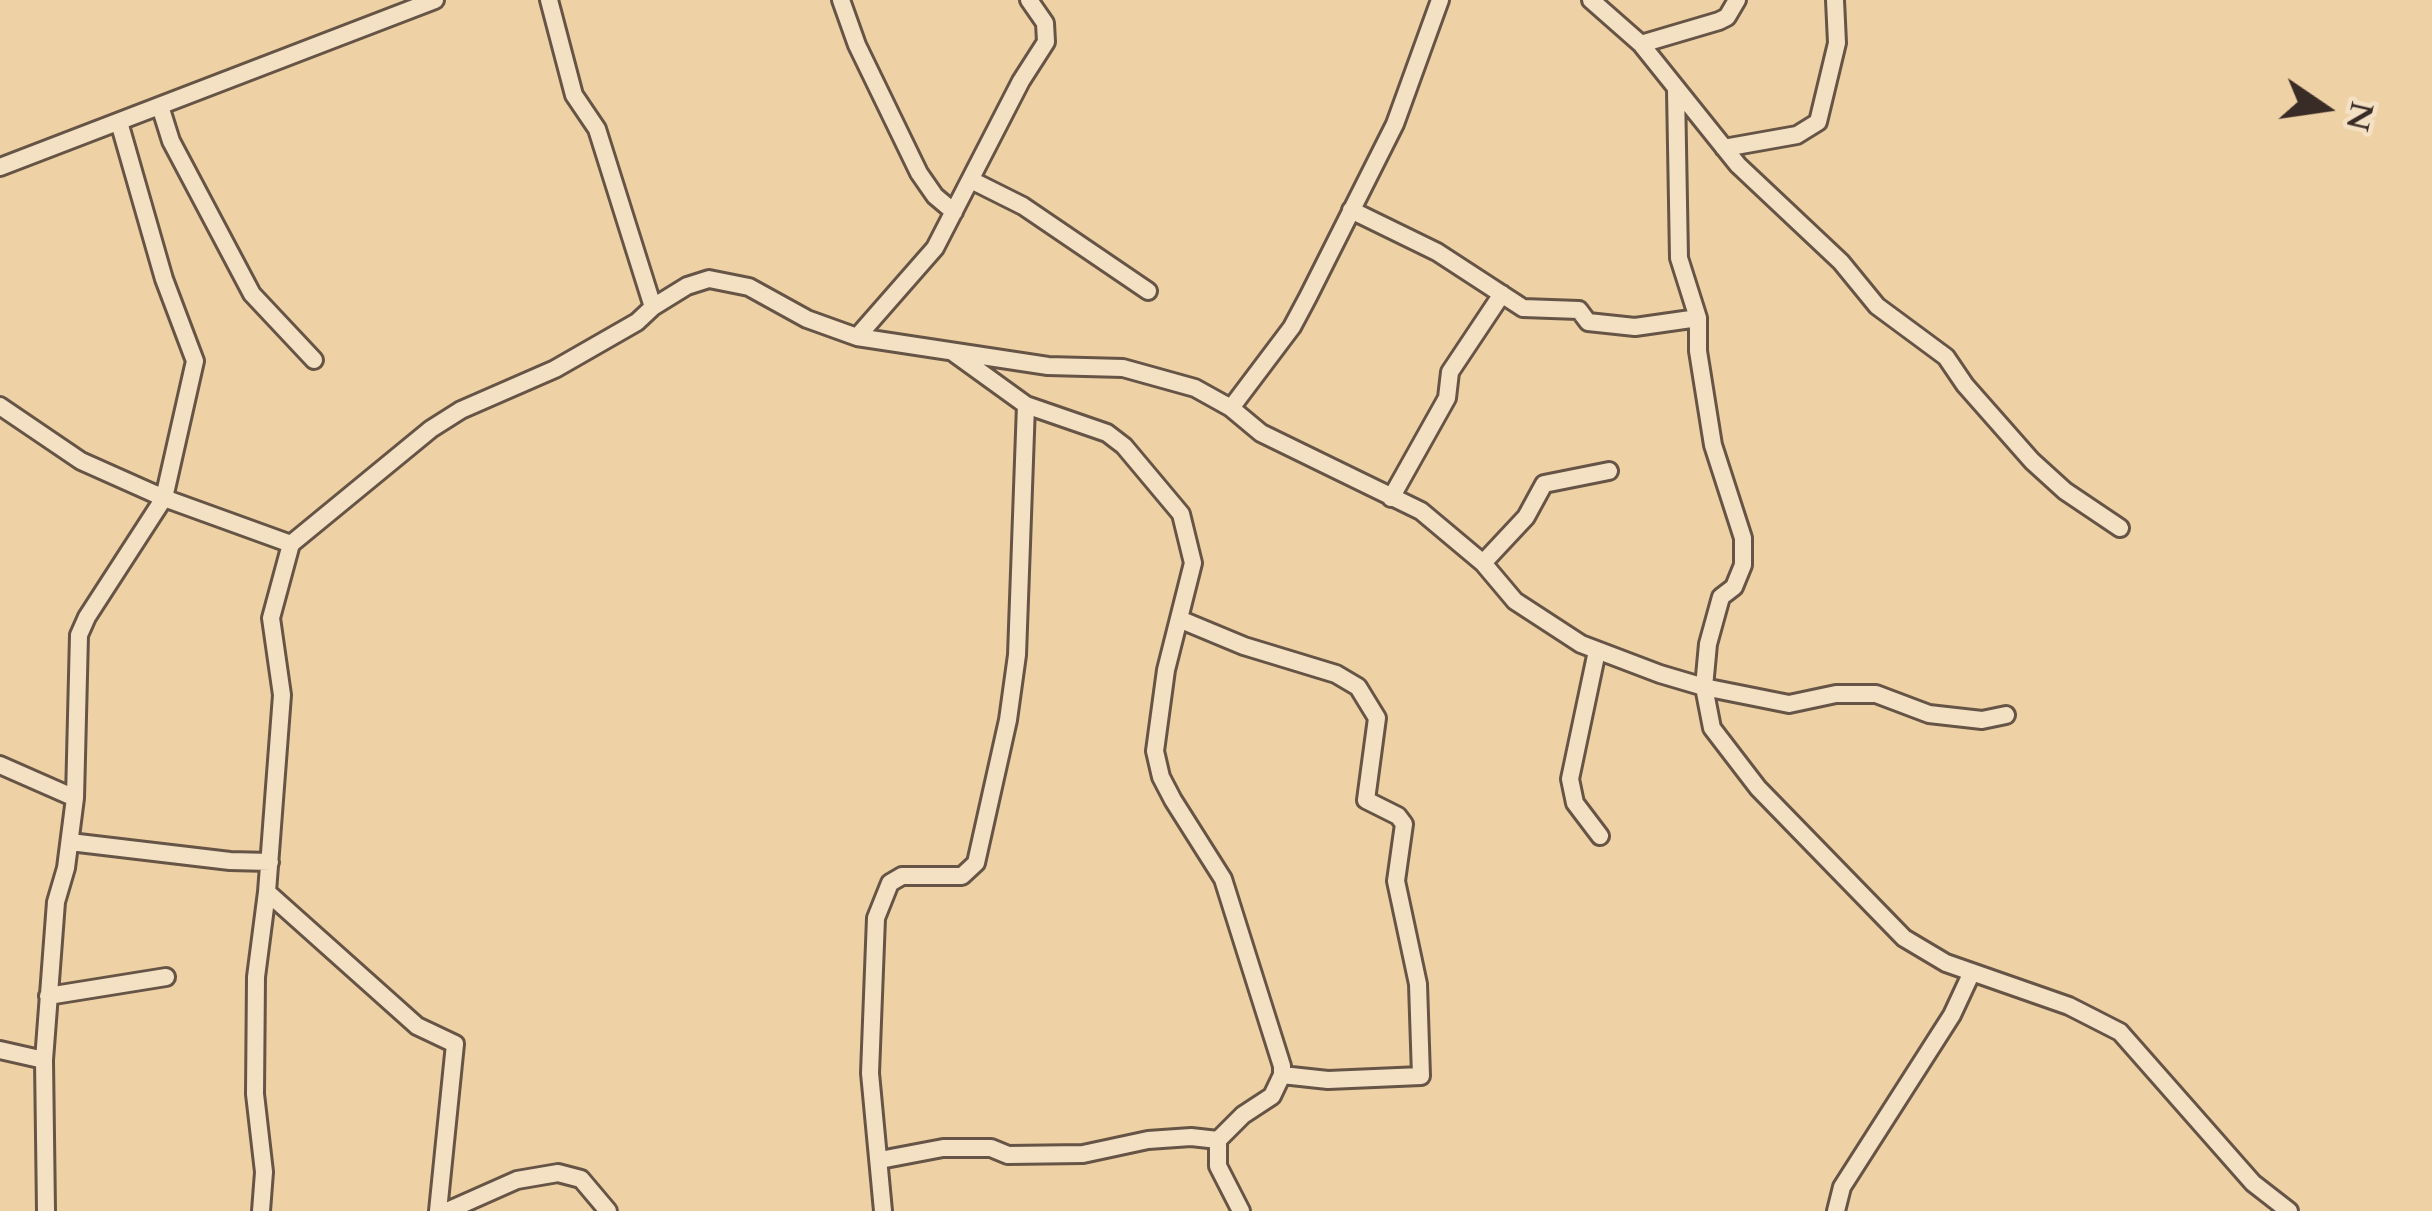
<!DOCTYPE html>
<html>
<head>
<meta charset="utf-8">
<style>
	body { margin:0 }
	#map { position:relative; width:2432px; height:1211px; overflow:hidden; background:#eed1a4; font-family:Cardo,serif }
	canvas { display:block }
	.north { position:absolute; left:2264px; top:48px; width:120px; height:120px; -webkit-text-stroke:9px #f4e1c4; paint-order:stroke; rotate:103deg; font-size:33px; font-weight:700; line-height:48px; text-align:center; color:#392b26 }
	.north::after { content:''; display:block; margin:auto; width:42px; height:54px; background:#392b26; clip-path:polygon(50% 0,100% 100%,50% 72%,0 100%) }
</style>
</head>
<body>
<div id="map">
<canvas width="2432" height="1211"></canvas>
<div class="north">N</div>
</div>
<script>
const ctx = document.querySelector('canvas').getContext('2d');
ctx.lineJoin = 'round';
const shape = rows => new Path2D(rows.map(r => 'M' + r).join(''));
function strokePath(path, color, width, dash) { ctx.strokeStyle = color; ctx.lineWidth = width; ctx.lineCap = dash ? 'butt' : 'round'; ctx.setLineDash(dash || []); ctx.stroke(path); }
const minor = shape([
	[549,0,574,95,597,129,653,307],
	[841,0,857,45,919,173,935,196,954,212],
	[1591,0,1641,44,1738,165,1841,262,1877,306,1946,357,1965,385,2032,461,2065,491,2120,528],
	[1641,44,1719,21,1727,17,1737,0],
	[1676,90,1679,258,1698,318,1698,351,1713,445,1743,538,1743,565,1734,587,1721,597,1708,644,1704,687,1712,728,1758,788,1904,938,1946,963,2069,1006,2120,1032,2253,1183,2289,1211],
	[160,106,171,141,252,294,314,360],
	[1724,148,1797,135,1818,122,1837,43,1835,0],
	[0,167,435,0],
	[971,180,1023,206,1148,291],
	[1351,210,1437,252,1523,308,1579,310,1588,322,1635,327,1698,318],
	[857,337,935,248,1021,81,1046,42,1045,23,1029,0],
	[954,353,1026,405,1107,433,1124,446,1181,514,1193,563,1166,670,1155,751,1161,777,1173,800,1223,879,1282,1066,1282,1075,1272,1096,1243,1115,1218,1140,1218,1166,1241,1211],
	[0,406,81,461,164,498,291,544],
	[1231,408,1292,327,1308,297,1395,124,1440,0],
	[1391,498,1447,398,1450,372,1502,294],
	[1483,563,1526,517,1544,484,1609,471],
	[1179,619,1244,646,1336,674,1358,687,1377,718,1366,800,1398,816,1404,824,1396,881,1418,984,1421,1076,1328,1080,1282,1075],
	[1597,651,1570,779,1575,803,1600,836],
	[0,765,75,798],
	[70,842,230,861,270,862],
	[267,892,417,1026,455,1044,438,1211],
	[48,996,166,977],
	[0,1050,44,1060],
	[880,1160,943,1148,991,1148,1008,1155,1083,1154,1148,1140,1191,1137,1218,1140],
	[46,1211,44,1060,56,902,66,868,75,798,79,635,87,617,164,498,195,361,164,279,119,122],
	[261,1211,264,1172,255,1094,256,977,267,892,282,695,271,618,291,544,431,429,461,410,555,369,637,322,653,307,687,286,709,279,749,287,807,319,857,337,1048,366,1123,368,1195,388,1231,408,1261,433,1421,511,1483,563,1515,601,1581,644,1660,674,1704,687,1789,704,1836,694,1876,694,1929,714,1982,720,2006,715],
	[447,1211,517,1180,558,1173,581,1179,608,1211],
	[883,1211,870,1073,876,918,890,883,902,876,962,876,976,863,1008,720,1017,655,1026,405],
	[1836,1211,1842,1187,1952,1015,1972,972]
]);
strokePath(minor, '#665446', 22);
strokePath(minor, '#f4e1c4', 16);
</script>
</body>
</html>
